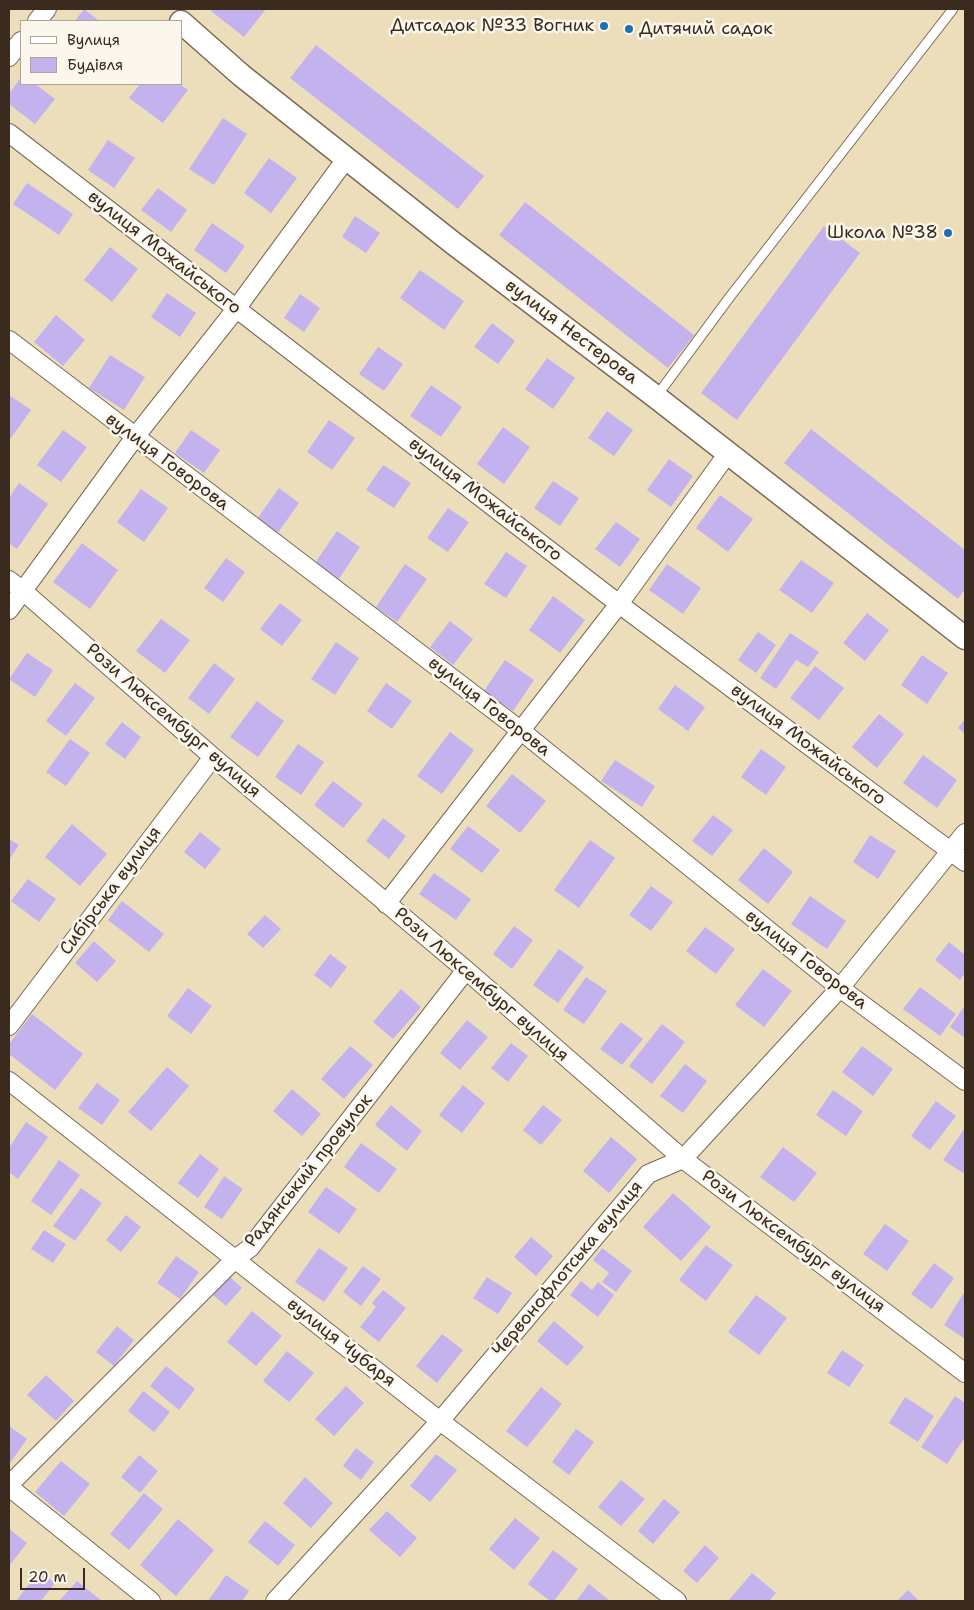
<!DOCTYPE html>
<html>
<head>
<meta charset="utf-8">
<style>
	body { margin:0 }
	#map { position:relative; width:974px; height:1610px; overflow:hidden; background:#ecdeba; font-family:"Shantell Sans",sans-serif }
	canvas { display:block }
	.frame { position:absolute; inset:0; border:10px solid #3b2a1e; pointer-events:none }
	.legend { position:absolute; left:20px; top:20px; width:162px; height:65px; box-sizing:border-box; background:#fbf7ec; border:1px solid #aea59a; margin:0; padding:6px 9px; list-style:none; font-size:15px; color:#3b2a1e }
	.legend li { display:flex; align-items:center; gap:10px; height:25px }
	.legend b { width:25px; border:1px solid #aea59a }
	.scale { position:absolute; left:20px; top:1568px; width:65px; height:22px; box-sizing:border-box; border:2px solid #3b2a1e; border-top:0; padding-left:6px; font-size:15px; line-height:18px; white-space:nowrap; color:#3b2a1e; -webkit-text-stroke:4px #fbf7ec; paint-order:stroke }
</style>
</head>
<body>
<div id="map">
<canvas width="974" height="1610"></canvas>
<div class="frame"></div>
<ul class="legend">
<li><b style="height:6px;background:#fff"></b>Вулиця</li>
<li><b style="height:14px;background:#c4b2ef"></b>Будівля</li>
</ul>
<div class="scale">20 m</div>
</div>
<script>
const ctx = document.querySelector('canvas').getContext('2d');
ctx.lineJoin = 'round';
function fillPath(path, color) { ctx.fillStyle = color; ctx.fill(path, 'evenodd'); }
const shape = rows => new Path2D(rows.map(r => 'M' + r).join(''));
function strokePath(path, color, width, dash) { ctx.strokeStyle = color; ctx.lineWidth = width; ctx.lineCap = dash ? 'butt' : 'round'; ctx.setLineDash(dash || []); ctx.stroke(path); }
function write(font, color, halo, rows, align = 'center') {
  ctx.font = font + ' "Shantell Sans",sans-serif'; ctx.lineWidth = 5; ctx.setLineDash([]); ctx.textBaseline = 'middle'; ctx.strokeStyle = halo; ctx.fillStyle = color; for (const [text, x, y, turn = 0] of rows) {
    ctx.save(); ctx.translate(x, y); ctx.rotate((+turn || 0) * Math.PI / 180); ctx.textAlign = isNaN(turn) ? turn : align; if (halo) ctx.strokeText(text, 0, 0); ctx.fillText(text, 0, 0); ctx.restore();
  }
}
fillPath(shape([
	[84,9,99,21,75,21],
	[213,9,266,9,244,37,211,11],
	[316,45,484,176,458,209,290,78],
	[21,77,21,84,35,84,55,99,35,124,9,104,9,94],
	[140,84,179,84,188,90,163,123,129,98],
	[223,118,247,134,214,185,189,169],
	[108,140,135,158,114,188,88,170],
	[269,158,297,178,271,213,244,193],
	[27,183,73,214,59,235,13,204],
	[158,188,187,210,171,232,141,210],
	[525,202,694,335,668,368,499,235],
	[355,216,380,233,366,253,342,237],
	[212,223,245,246,226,273,194,250],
	[824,226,860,253,737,420,701,393],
	[110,247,138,269,112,302,84,280],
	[420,270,464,301,444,330,400,298],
	[167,293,196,313,180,337,151,317],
	[300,294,320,308,304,332,284,318],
	[56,315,85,340,63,366,34,342],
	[492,323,515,341,498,364,474,347],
	[378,347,403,364,384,391,359,374],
	[110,355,145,377,124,410,89,388],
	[547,358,575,378,553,409,525,389],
	[431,385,462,407,441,437,410,416],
	[9,395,31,410,11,438,9,436],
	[607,411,633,430,614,456,588,438],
	[329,420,355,438,332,470,307,452],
	[503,427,530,447,504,484,477,464],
	[811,429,965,550,965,589,958,599,784,463],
	[63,430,87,447,61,482,37,465],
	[191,430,220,450,204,473,175,453],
	[669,459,693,476,671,507,647,490],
	[383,465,411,483,394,508,366,490],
	[553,481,579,498,560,526,534,508],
	[19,483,48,504,17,549,9,543,9,498],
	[279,488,299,503,277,534,257,519],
	[141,489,168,508,144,542,117,522],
	[720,495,753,519,728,552,696,528],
	[448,508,469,522,448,552,427,538],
	[616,522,640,539,620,567,595,549],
	[337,531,360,547,339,579,315,563],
	[82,543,118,570,90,609,53,582],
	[506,552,527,566,506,598,484,584],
	[226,558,245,572,223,602,204,588],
	[801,560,834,583,812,613,779,590],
	[405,564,427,579,397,622,376,607],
	[667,564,701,588,683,614,649,590],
	[553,596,585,620,560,653,529,630],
	[280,603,302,620,282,646,260,629],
	[867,613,889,630,865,661,843,643],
	[161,619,190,640,165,673,136,651],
	[450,621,473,639,453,665,430,647],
	[758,632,776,645,756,673,738,660],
	[790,633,819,652,808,667,796,660,776,689,760,678],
	[336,642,359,658,335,695,311,679],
	[27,653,53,670,35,697,9,679],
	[922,655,948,673,927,704,901,685],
	[505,660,534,680,513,711,484,691],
	[214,663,235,679,209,714,188,698],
	[815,666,844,688,819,720,790,698],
	[75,683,95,698,66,736,46,721],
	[386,683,412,701,392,729,367,711],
	[675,685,705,707,688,731,658,709],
	[257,701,284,721,258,757,230,737],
	[879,714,904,734,877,768,852,747],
	[965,719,965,734,958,728],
	[122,722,141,737,125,759,105,744],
	[450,732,474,750,442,794,417,776],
	[70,739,90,753,66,786,46,772],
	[298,744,324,762,301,795,275,777],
	[761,749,786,767,766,795,741,777],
	[923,755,957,780,937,808,903,783],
	[615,760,655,786,642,807,601,781],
	[512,774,546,801,520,833,486,806],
	[333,781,363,804,343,828,314,805],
	[713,815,733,830,712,856,692,841],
	[383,818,406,836,389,859,366,841],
	[72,824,107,854,80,886,45,857],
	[468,826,500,850,482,873,450,849],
	[200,832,221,849,205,869,184,852],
	[870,835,896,851,878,879,853,862],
	[9,839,19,845,9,860],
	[590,840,615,858,579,908,554,890],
	[764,848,793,872,768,904,738,880],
	[434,873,471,899,456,920,419,894],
	[28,879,56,899,39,922,11,901],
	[651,886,673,902,651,931,629,915],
	[810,896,846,921,827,949,791,924],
	[122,901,164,934,149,952,108,920],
	[265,915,281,929,263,948,247,934],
	[514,926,533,940,512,969,493,954],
	[705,927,735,949,716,974,686,951],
	[94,941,116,961,97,982,75,963],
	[949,942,965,955,965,973,960,980,935,960],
	[559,949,584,967,558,1003,533,985],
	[330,954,347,967,331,988,314,975],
	[763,969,792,991,764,1027,735,1005],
	[586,977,607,991,584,1024,563,1010],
	[920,987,956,1014,940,1036,903,1009],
	[188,988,212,1006,191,1034,167,1016],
	[401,989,421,1007,393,1039,373,1022],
	[963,1008,965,1009,965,1038,950,1027],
	[32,1014,83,1054,55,1090,9,1054,9,1044],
	[467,1020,488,1037,460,1070,440,1053],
	[621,1022,643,1039,622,1065,600,1049],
	[662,1024,685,1042,652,1084,629,1066],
	[511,1043,528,1056,508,1082,491,1068],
	[350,1046,373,1065,344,1099,321,1079],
	[862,1046,893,1069,873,1096,842,1072],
	[685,1064,707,1081,683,1113,660,1096],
	[167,1067,189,1086,151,1131,128,1112],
	[97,1083,120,1100,102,1125,78,1108],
	[463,1085,485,1103,462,1133,439,1115],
	[292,1089,321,1114,302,1136,273,1111],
	[833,1090,863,1111,846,1136,816,1115],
	[936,1101,956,1116,930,1150,911,1136],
	[391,1105,422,1131,407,1151,375,1125],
	[543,1105,562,1120,541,1145,523,1130],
	[26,1122,48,1137,18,1179,9,1172,9,1148],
	[965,1128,965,1174,943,1160],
	[611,1137,637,1159,609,1193,583,1171],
	[361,1143,397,1169,379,1193,344,1167],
	[783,1147,817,1173,794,1202,760,1177],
	[200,1154,219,1169,198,1198,178,1183],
	[59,1160,80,1175,51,1215,31,1201],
	[224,1176,243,1189,222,1219,204,1207],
	[326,1187,357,1209,339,1234,308,1212],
	[81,1188,102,1203,75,1241,53,1226],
	[673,1193,711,1227,681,1261,643,1227],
	[126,1215,141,1227,121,1252,106,1240],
	[885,1224,909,1241,887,1271,863,1254],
	[44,1230,66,1244,53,1263,31,1249],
	[531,1237,553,1256,536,1276,514,1257],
	[706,1245,733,1265,706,1301,679,1280],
	[319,1248,348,1268,324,1302,295,1282],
	[602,1248,632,1271,616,1292,602,1282,609,1273,593,1260],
	[176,1256,199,1272,180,1299,157,1283],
	[934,1263,954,1278,932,1309,911,1294],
	[363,1266,381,1279,361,1306,343,1292],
	[229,1276,242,1288,226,1306,213,1295],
	[487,1277,512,1293,498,1314,473,1298],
	[581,1281,592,1290,598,1282,614,1295,598,1317,570,1295],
	[383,1290,406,1308,379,1342,360,1327,376,1307,372,1303],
	[965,1291,965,1339,944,1325],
	[756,1295,787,1318,759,1355,728,1332],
	[252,1311,282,1336,256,1366,227,1342],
	[554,1321,584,1347,567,1366,537,1341],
	[117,1326,134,1340,114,1366,96,1352],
	[442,1334,463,1350,437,1383,416,1366],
	[842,1350,864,1365,849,1387,827,1373],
	[287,1351,314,1373,289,1402,263,1381],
	[166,1366,195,1389,179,1410,150,1386],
	[46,1375,74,1401,56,1421,27,1395],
	[346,1386,364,1403,334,1436,315,1419],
	[541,1387,562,1404,527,1447,506,1431],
	[143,1391,170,1412,154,1432,128,1411],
	[955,1396,965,1403,965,1437,947,1464,921,1447],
	[905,1397,934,1416,918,1442,889,1423],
	[9,1426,27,1439,10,1463,9,1461],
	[576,1429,594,1442,569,1475,552,1462],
	[356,1448,374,1462,361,1480,343,1466],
	[436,1454,457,1470,430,1502,410,1486],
	[139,1455,158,1471,140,1493,121,1477],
	[61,1461,90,1484,64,1516,35,1492],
	[305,1477,333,1503,311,1528,283,1503],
	[621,1480,645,1499,621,1526,598,1507],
	[144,1493,163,1509,129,1550,110,1534],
	[664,1499,680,1512,653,1544,638,1531],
	[387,1511,417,1538,400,1557,369,1530],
	[515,1518,540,1538,514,1570,489,1549],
	[178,1519,214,1550,176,1596,140,1565],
	[265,1521,295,1545,278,1566,248,1542],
	[9,1529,27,1543,9,1566],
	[705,1545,719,1558,697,1583,683,1571],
	[553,1550,578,1569,554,1601,550,1601,528,1584],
	[39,1571,55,1583,41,1601,16,1601],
	[752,1573,776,1593,769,1601,728,1601],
	[226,1575,249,1591,242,1601,208,1601],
	[77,1581,102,1601,59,1601],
	[589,1584,610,1601,576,1601],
	[908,1590,919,1601,897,1601]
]), '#c4b2ef');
const service = shape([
	[656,397,729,298,953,9]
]);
const minor = shape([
	[37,21,47,9],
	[9,57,21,41],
	[9,133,619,604,965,862],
	[9,340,520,730,840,988,965,1081],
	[9,580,23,591,213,757,466,970,683,1159,965,1373],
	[9,610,135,437,236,309,346,159],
	[386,904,619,604,728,453],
	[9,1026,213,757],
	[9,1081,440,1421,677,1601],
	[9,1485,235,1259,250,1248,466,970],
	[9,1487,151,1601],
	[275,1601,440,1421,648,1174,683,1159,840,988,965,833]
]);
const tertiary = shape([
	[181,22,241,75,453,243,656,397,965,638]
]);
strokePath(service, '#796955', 11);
strokePath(minor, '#796955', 20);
strokePath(tertiary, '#796955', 25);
strokePath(service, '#fff', 9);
strokePath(minor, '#fff', 18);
strokePath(tertiary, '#fff', 22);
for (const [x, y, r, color] of [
	[604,26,5,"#1f6fb2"],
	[629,29,5,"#1f6fb2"],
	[948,233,5,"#1f6fb2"]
]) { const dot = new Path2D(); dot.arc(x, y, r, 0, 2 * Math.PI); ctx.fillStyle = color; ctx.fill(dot); strokePath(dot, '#fbf7ec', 2); }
write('18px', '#3b2a1e', '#fbf7ec', [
	["Дитсадок №33 Вогник",594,26],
	["Дитячий садок",639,29,"left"],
	["Школа №38",938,233]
], 'right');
write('18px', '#3b2a1e', '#fbf7ec', [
	["вулиця Можайського",164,253,38],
	["вулиця Нестерова",571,332,37],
	["вулиця Говорова",167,462,37],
	["вулиця Можайського",485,500,38],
	["вулиця Говорова",489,707,38],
	["Рози Люксембург вулиця",173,721,41],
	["вулиця Можайського",808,745,37],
	["Сибірська вулиця",111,891,-53],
	["вулиця Говорова",806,960,38],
	["Рози Люксембург вулиця",481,985,41],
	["Радянський провулок",309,1171,-51],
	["Рози Люксембург вулиця",793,1242,37],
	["Червонофлотська вулиця",568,1269,-50],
	["вулиця Чубаря",341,1343,38]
]);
</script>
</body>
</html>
